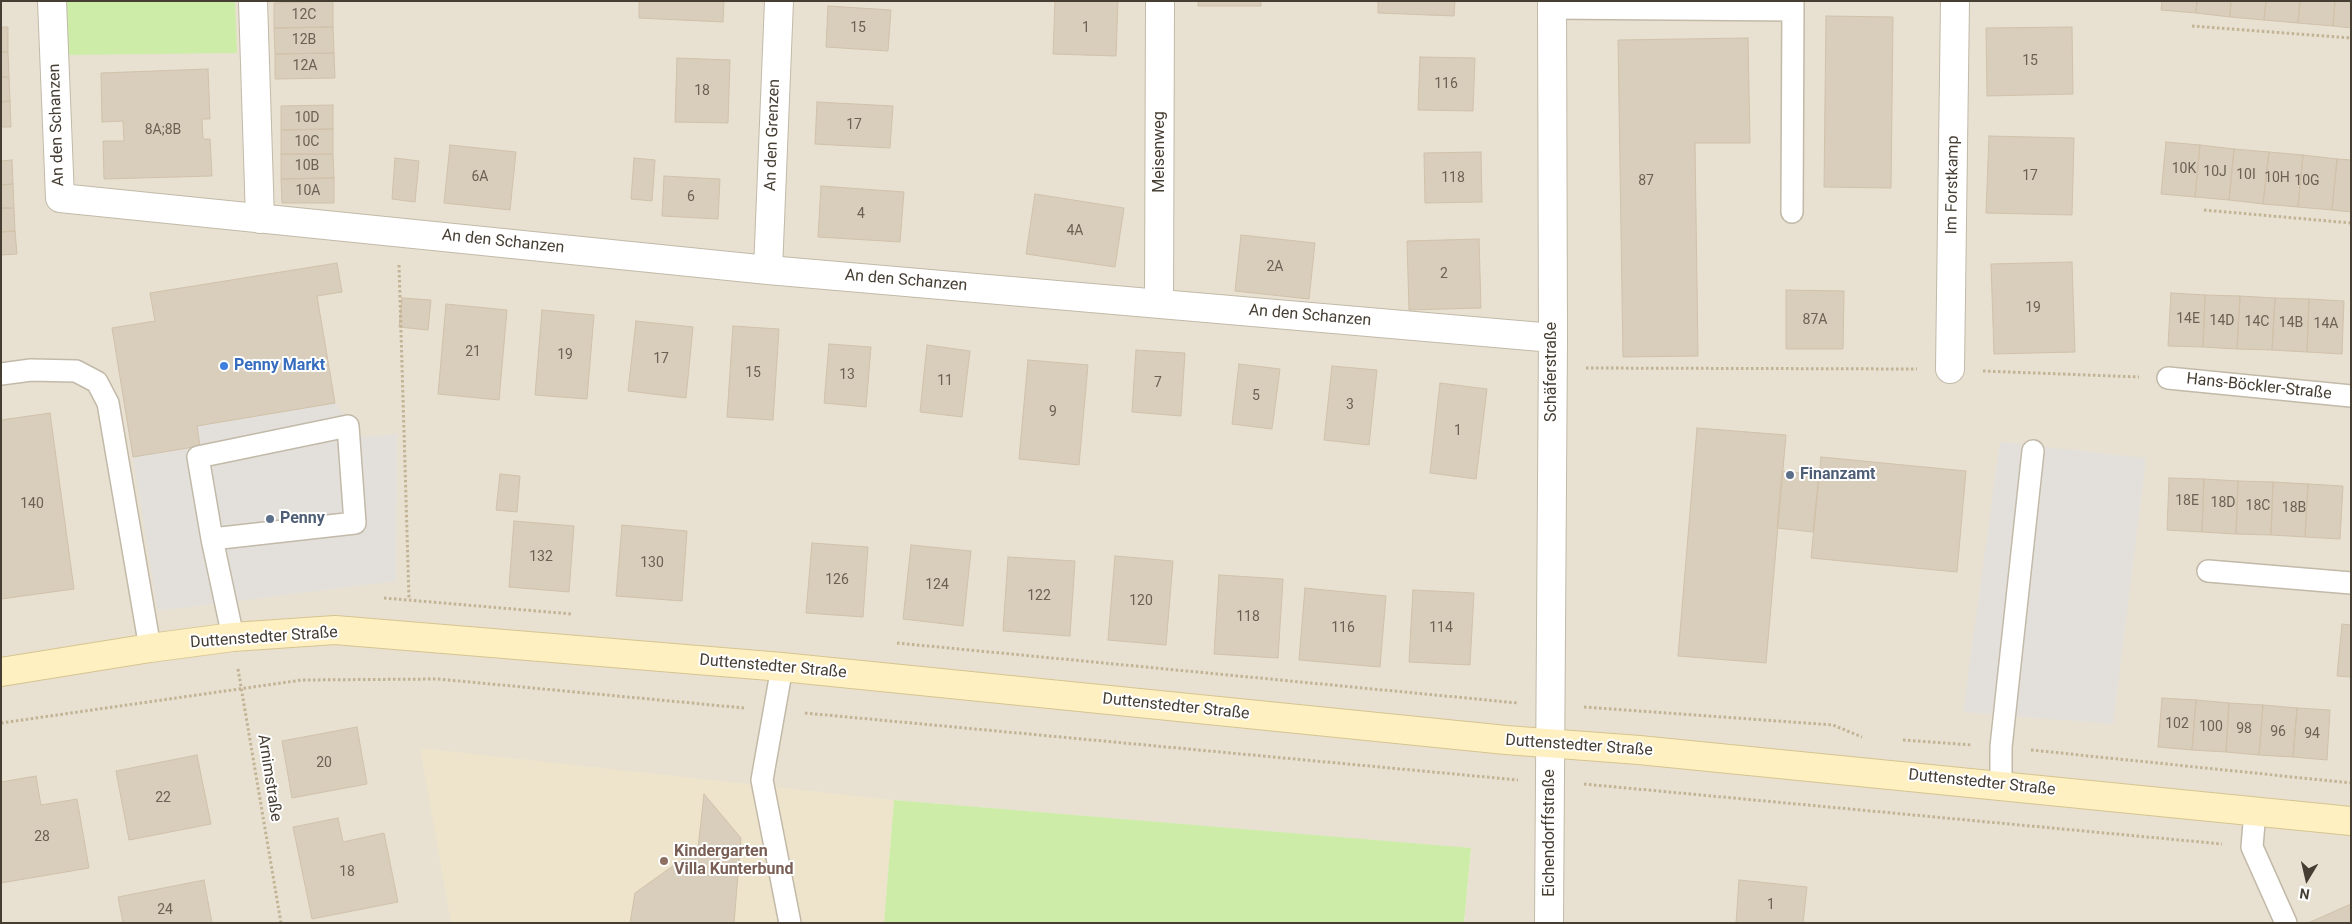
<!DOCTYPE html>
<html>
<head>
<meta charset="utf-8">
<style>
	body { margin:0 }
	#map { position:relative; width:2352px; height:924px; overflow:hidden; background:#f3efe3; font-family:Roboto,sans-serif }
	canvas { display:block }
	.frame { position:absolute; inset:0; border:2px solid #463e33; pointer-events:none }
	.north { position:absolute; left:2282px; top:854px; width:50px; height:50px; -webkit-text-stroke:4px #fff; paint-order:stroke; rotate:189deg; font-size:14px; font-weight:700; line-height:20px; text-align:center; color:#463e33 }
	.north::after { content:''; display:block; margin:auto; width:18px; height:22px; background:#463e33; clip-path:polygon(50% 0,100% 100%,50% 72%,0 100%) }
</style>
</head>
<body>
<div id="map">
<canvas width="2352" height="924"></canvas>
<div class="frame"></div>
<div class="north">N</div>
</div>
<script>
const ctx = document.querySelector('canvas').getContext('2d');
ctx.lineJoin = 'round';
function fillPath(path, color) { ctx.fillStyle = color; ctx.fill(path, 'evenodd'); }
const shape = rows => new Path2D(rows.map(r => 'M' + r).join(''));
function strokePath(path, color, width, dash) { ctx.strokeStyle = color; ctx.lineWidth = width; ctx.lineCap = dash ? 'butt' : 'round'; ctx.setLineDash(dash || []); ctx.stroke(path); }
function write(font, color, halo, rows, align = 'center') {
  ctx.font = font + ' Roboto,sans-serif'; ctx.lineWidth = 4; ctx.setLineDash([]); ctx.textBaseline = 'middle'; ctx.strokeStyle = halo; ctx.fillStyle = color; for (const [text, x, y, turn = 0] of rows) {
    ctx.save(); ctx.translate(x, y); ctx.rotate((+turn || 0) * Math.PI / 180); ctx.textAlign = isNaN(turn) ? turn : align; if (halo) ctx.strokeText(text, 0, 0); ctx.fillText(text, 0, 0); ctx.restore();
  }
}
fillPath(shape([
	[1,1,2351,1,2351,923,1464,923,1471,849,894,800,884,923,1,923]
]), '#e8e1d1');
fillPath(shape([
	[420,748,894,800,884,923,451,923]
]), '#eee4cc');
fillPath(shape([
	[65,1,235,1,237,53,67,55],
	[894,800,1471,848,1464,923,884,923]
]), '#cdeca8');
fillPath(shape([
	[335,403,363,437,397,434,396,581,158,611,133,457,200,446,197,426],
	[2000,442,2146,458,2113,724,1963,712]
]), '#e3e0dc');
const building = shape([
	[333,1,333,27,274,28,274,3,333,1],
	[639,1,724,1,723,22,639,18,639,1],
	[1055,1,1118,1,1116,56,1053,54,1055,1],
	[1198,1,1261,1,1261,6,1198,6,1198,1],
	[1378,1,1455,1,1454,16,1378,13,1378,1],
	[2162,1,2197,1,2196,13,2161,10,2162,1],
	[2197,1,2231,1,2230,17,2196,13,2197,1],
	[2231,1,2266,1,2264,20,2230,17,2231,1],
	[2266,1,2300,1,2298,23,2264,20,2266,1],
	[2300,1,2335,1,2333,26,2298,23,2300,1],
	[2335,1,2351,1,2351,28,2333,26,2335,1],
	[828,6,891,10,888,51,826,47,828,6],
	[1826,16,1893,17,1891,188,1824,187,1826,16],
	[1,27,8,27,8,52,1,52,1,27],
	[333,27,334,53,275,54,274,28,333,27],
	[2072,27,2073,94,1987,96,1986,28,2072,27],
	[1748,38,1750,143,1695,143,1698,356,1623,357,1618,40,1748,38],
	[1,52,8,52,9,77,1,77,1,52],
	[334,53,335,78,275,79,275,54,334,53],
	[1420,57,1475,58,1473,111,1418,110,1420,57],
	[677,58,730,60,728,123,675,122,677,58],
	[208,69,210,119,202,119,203,139,210,139,212,176,104,179,103,141,124,141,123,121,102,122,101,73,208,69],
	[1,77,9,77,10,101,1,102,1,77],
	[10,101,11,127,1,127,1,102,10,101],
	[817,102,893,106,890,148,815,144,817,102],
	[333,105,333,129,281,130,281,106,333,105],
	[333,129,333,154,281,154,281,130,333,129],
	[1989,136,2074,138,2072,215,1986,213,1989,136],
	[2166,142,2200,145,2195,197,2161,194,2166,142],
	[450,145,516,152,510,210,444,203,450,145],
	[2200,145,2234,149,2229,200,2195,197,2200,145],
	[2234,149,2269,152,2263,204,2229,200,2234,149],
	[1481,152,1482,202,1425,203,1424,153,1481,152],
	[2269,152,2303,155,2298,207,2263,204,2269,152],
	[281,154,333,154,334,178,281,179,281,154],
	[2303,155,2337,159,2332,210,2298,207,2303,155],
	[395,158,419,161,415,202,392,199,395,158],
	[634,158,655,160,652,201,631,199,634,158],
	[2337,159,2351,160,2351,212,2332,210,2337,159],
	[12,160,13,184,1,185,1,161,12,160],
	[664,176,720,179,718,219,662,216,664,176],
	[334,178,334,203,282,203,281,179,334,178],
	[13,184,14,208,1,208,1,185,13,184],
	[821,186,904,192,900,242,818,237,821,186],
	[1035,194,1124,208,1115,267,1026,254,1035,194],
	[1,208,14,208,15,231,1,232,1,208],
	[15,231,17,254,1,255,1,232,15,231],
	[1241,235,1315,243,1309,299,1235,291,1241,235],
	[1479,239,1481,308,1409,310,1407,241,1479,239],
	[2072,262,2075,352,1994,354,1991,264,2072,262],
	[337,263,342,292,317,296,335,403,197,426,200,446,133,457,112,328,155,321,150,293,337,263],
	[1786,290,1844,291,1843,349,1786,349,1786,290],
	[2171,293,2205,295,2203,347,2168,346,2171,293],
	[2205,295,2240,296,2237,349,2203,347,2205,295],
	[2240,296,2275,298,2272,350,2237,349,2240,296],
	[402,298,431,300,428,330,399,327,402,298],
	[2275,298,2309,299,2307,352,2272,350,2275,298],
	[2309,299,2344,301,2342,354,2307,352,2309,299],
	[446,304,507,310,499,400,438,394,446,304],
	[542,310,594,315,587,399,535,395,542,310],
	[636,321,693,327,686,398,628,391,636,321],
	[733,326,779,329,773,420,727,417,733,326],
	[829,344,871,347,866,407,824,403,829,344],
	[927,345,970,351,962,417,920,412,927,345],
	[1136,350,1185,353,1181,416,1132,412,1136,350],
	[1028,360,1088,365,1079,465,1019,459,1028,360],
	[1239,364,1280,369,1272,429,1232,424,1239,364],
	[1332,366,1377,370,1369,445,1324,440,1332,366],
	[1440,383,1487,389,1476,479,1430,473,1440,383],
	[50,413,74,589,1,599,1,420,50,413],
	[1697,428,1786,435,1766,663,1678,656,1697,428],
	[1821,457,1966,471,1957,572,1811,558,1821,457],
	[1782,471,1819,475,1813,532,1777,528,1782,471],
	[500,474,520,476,517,512,496,510,500,474],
	[2169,478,2204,479,2202,532,2167,530,2169,478],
	[2204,479,2238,481,2236,534,2202,532,2204,479],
	[2238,481,2273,482,2271,535,2236,534,2238,481],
	[2273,482,2308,484,2305,537,2271,535,2273,482],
	[2308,484,2343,486,2340,539,2305,537,2308,484],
	[514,521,574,526,569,592,509,587,514,521],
	[622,525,687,531,682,601,616,596,622,525],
	[812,543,868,547,863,617,806,613,812,543],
	[911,545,971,551,963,626,903,619,911,545],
	[1115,556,1173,561,1166,645,1108,640,1115,556],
	[1008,557,1075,561,1070,636,1003,631,1008,557],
	[1219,575,1283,579,1278,658,1214,654,1219,575],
	[1305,588,1386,596,1380,667,1299,660,1305,588],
	[1413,590,1474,593,1470,665,1409,662,1413,590],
	[2342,624,2351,625,2351,677,2337,676,2342,624],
	[2162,698,2196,700,2192,750,2158,747,2162,698],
	[2196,700,2229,703,2226,752,2192,750,2196,700],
	[2229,703,2263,705,2259,755,2226,752,2229,703],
	[2263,705,2297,708,2293,757,2259,755,2263,705],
	[2297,708,2330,710,2327,760,2293,757,2297,708],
	[357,727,367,784,292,798,282,741,357,727],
	[197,755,211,824,129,840,116,771,197,755],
	[36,776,41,805,77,799,89,868,1,883,1,782,36,776],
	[704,794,741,838,734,923,630,923,635,893,698,848,704,794],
	[338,818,343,842,384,833,398,902,312,919,293,827,338,818],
	[204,880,212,923,123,923,118,897,204,880],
	[1739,880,1807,887,1803,923,1736,923,1739,880],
	[2351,904,2351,923,2308,923,2351,904]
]);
fillPath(building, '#d9cdbb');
strokePath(building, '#d1c2aa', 1);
const lane = shape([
	[1552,8,1793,10],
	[1792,212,1793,1],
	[1,374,31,370,76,371,97,382,108,403,150,648],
	[2168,378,2351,396],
	[212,539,355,523,348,426,198,457,212,539,233,637],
	[2208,571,2351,583],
	[782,667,762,780,790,923],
	[2001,785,2001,747,2033,451],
	[2255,811,2252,847,2286,923]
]);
const street = shape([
	[52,1,60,198,768,270,1553,338],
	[253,1,260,219],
	[768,270,779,1],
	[1159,303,1160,1],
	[1950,369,1955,1],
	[1549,923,1553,338,1552,1]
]);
const secondary = shape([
	[1,672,150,648,233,637,335,630,782,667,1506,740,1639,750,2351,821]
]);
strokePath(lane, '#c2b9a8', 24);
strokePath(street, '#c2b9a8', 30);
strokePath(secondary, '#d7c48f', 30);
strokePath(shape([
	[2192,26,2351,38],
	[2204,210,2351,223],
	[399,265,409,599],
	[1586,368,1917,369],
	[1983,371,2139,377],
	[384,598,572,614],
	[897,643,1518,703],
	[238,669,281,923],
	[1584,707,1833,725,1862,737],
	[805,713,1518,780],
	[1,723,302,680,438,679,744,708],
	[1903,740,1972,745],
	[2031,750,2351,783],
	[1584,784,2222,844]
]), '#c2b395', 3, [2.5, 2.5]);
strokePath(lane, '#fff', 21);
strokePath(street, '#fff', 28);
strokePath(secondary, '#fff0c2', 28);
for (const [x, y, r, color] of [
	[224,366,5,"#3f7fe0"],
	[1790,475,5,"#5c6f8a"],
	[270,519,5,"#5c6f8a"],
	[664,861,5,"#8d6e63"]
]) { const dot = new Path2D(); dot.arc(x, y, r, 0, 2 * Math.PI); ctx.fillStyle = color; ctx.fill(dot); strokePath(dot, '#fff', 2); }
write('14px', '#6b6255', null, [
	["12C",304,15],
	["15",858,28],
	["1",1086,28],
	["12B",304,40],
	["15",2030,61],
	["12A",305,66],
	["116",1446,84],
	["18",702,91],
	["10D",307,118],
	["17",854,125],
	["8A;8B",163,130],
	["10C",307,142],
	["10B",307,166],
	["10K",2184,169],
	["10J",2215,172],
	["10I",2246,175],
	["17",2030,176],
	["6A",480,177],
	["118",1453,178],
	["10H",2277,178],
	["87",1646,181],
	["10G",2307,181],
	["10A",308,191],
	["6",691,197],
	["4",861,214],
	["4A",1075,231],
	["2A",1275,267],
	["2",1444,274],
	["19",2033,308],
	["14E",2188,319],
	["87A",1815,320],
	["14D",2222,321],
	["14C",2257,322],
	["14B",2291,323],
	["14A",2326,324],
	["21",473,352],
	["19",565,355],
	["17",661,359],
	["15",753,373],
	["13",847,375],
	["11",945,381],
	["7",1158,383],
	["5",1256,396],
	["3",1350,405],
	["9",1053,412],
	["1",1458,431],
	["18E",2187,501],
	["18D",2223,503],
	["140",32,504],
	["18C",2258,506],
	["18B",2294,508],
	["132",541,557],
	["130",652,563],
	["126",837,580],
	["124",937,585],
	["122",1039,596],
	["120",1141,601],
	["118",1248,617],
	["116",1343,628],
	["114",1441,628],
	["102",2177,724],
	["100",2211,727],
	["98",2244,729],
	["96",2278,732],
	["94",2312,734],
	["20",324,763],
	["22",163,798],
	["28",42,837],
	["18",347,872],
	["1",1771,905],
	["24",165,910]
]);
write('16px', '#463e33', '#fff', [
	["An den Schanzen",57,125,-92],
	["An den Grenzen",773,135,-88],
	["Meisenweg",1160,152,-90],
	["Im Forstkamp",1953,185,-89],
	["An den Schanzen",503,242,6],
	["An den Schanzen",906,281,5],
	["An den Schanzen",1310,316,5],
	["Schäferstraße",1552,372,-90],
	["Hans-Böckler-Straße",2259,387,6],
	["Duttenstedter Straße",264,638,-4],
	["Duttenstedter Straße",773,667,5],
	["Duttenstedter Straße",1176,707,6],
	["Duttenstedter Straße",1579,746,4],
	["Arnimstraße",269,778,81],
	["Duttenstedter Straße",1982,783,6],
	["Eichendorffstraße",1550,833,-90]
]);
write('bold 16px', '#366cbe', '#fff', [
	["Penny Markt",234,366]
], 'left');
write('bold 16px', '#4e5e75', '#fff', [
	["Finanzamt",1800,475],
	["Penny",280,519]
], 'left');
write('bold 16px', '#785e54', '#fff', [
	["Kindergarten",674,852],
	["Villa Kunterbund",674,870]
], 'left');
</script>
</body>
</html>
